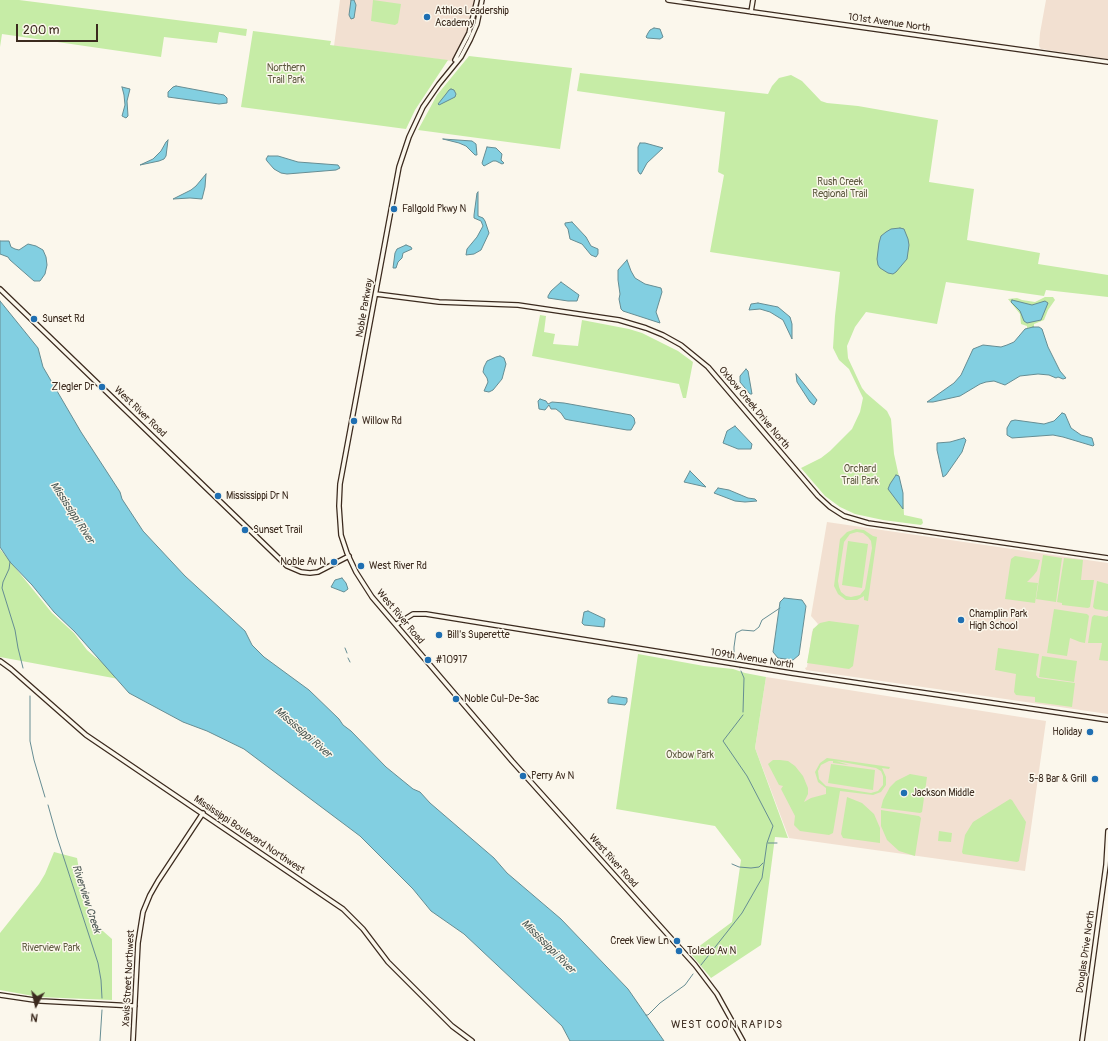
<!DOCTYPE html>
<html>
<head>
<meta charset="utf-8">
<style>
	body { margin:0 }
	#map { position:relative; width:1108px; height:1041px; overflow:hidden; background:#fbf7ec; font-family:Pangolin,sans-serif }
	canvas { display:block }
	.north { position:absolute; left:16px; top:985px; width:40px; height:40px; -webkit-text-stroke:3px #fbf7ec; paint-order:stroke; rotate:188deg; font-size:11px; font-weight:700; line-height:16px; text-align:center; color:#3b2a1e }
	.north::after { content:''; display:block; margin:auto; width:14px; height:18px; background:#3b2a1e; clip-path:polygon(50% 0,100% 100%,50% 72%,0 100%) }
	.scale { position:absolute; left:16px; top:24px; width:82px; height:18px; box-sizing:border-box; border:2px solid #3b2a1e; border-top:0; padding-left:5px; font-size:12px; line-height:14px; white-space:nowrap; color:#3b2a1e; -webkit-text-stroke:3px #fbf7ec; paint-order:stroke }
</style>
</head>
<body>
<div id="map">
<canvas width="1108" height="1041"></canvas>
<div class="north">N</div>
<div class="scale">200 m</div>
</div>
<script>
const ctx = document.querySelector('canvas').getContext('2d');
ctx.lineJoin = 'round';
function fillPath(path, color) { ctx.fillStyle = color; ctx.fill(path, 'evenodd'); }
const shape = rows => new Path2D(rows.map(r => 'M' + r).join(''));
function strokePath(path, color, width, dash) { ctx.strokeStyle = color; ctx.lineWidth = width; ctx.lineCap = dash ? 'butt' : 'round'; ctx.setLineDash(dash || []); ctx.stroke(path); }
function write(font, color, halo, rows, align = 'center') {
  ctx.font = font + ' Pangolin,sans-serif'; ctx.lineWidth = 3; ctx.setLineDash([]); ctx.textBaseline = 'middle'; ctx.strokeStyle = halo; ctx.fillStyle = color; for (const [text, x, y, turn = 0] of rows) {
    ctx.save(); ctx.translate(x, y); ctx.rotate((+turn || 0) * Math.PI / 180); ctx.textAlign = isNaN(turn) ? turn : align; if (halo) ctx.strokeText(text, 0, 0); ctx.fillText(text, 0, 0); ctx.restore();
  }
}
fillPath(shape([
	[340,0,475,0,472,15,465,37,452,61,334,46],
	[1046,0,1108,0,1108,59,1041,49,1039,46,1040,33],
	[827,522,1108,563,1108,714,806,670,805,668,807,667,812,632,818,624,811,616],
	[766,677,1046,721,1025,871,789,838,755,748]
]), '#f2e0d1');
fillPath(shape([
	[0,0,19,0,247,29,246,36,219,32,217,43,164,37,161,57,2,34,0,47],
	[373,0,401,4,398,23,395,25,371,21],
	[253,31,331,41,330,45,448,60,415,110,406,129,241,107],
	[469,56,572,68,560,149,418,130,437,95],
	[580,73,768,94,772,86,779,78,791,75,802,81,821,101,827,103,858,106,938,120,929,182,974,189,967,240,1040,253,1038,264,1108,275,1108,297,1046,290,1044,296,946,282,937,324,866,312,855,327,847,346,848,358,862,388,866,393,887,411,891,419,894,454,903,495,904,515,922,519,923,523,921,525,883,520,855,514,840,507,825,496,801,468,821,458,830,451,852,429,860,412,863,398,849,369,839,360,833,348,835,316,840,272,710,252,724,175,718,172,725,112,577,91],
	[1045,297,1053,297,1055,300,1048,310,1044,320,1034,324,1034,327,1027,328,1027,326,1021,324,1020,314,1008,299,1017,298,1022,300,1035,302],
	[540,315,546,316,544,332,555,334,553,344,578,346,582,320,629,329,642,333,678,351,693,362,686,398,683,398,679,384,532,356],
	[856,529,864,530,873,536,877,537,868,601,864,600,864,596,857,600,846,600,838,594,834,586,840,539,847,532],
	[857,532,863,533,868,537,871,541,872,548,865,589,860,595,851,597,846,596,841,592,839,587,838,581,844,542,850,534],
	[848,541,868,544,862,588,842,585],
	[0,549,52,613,74,633,87,650,95,657,113,669,124,680,0,657],
	[1043,555,1062,558,1056,602,1036,599],
	[1015,556,1040,560,1037,571,1033,576,1027,582,1038,583,1035,603,1005,599,1011,559],
	[1064,558,1083,560,1081,580,1094,580,1090,607,1088,608,1062,605,1062,603,1057,602],
	[1097,581,1108,584,1108,611,1095,609,1093,607],
	[1054,609,1087,614,1089,616,1085,643,1080,642,1070,638,1067,656,1047,653],
	[1094,615,1106,617,1108,616,1108,661,1099,660,1102,643,1088,643,1092,617],
	[829,621,859,625,853,666,849,669,807,663,813,629,820,623],
	[998,648,1039,654,1036,675,1038,678,1075,683,1072,707,1035,702,1035,697,1016,695,1014,692,1016,674,995,670],
	[638,654,704,666,733,669,745,673,766,677,755,748,788,838,775,837,761,945,711,978,690,953,732,922,741,860,715,826,616,809],
	[1042,656,1077,661,1074,682,1039,677],
	[827,758,890,767,889,769,882,768,886,777,886,785,881,792,873,795,840,791,833,833,829,835,800,831,794,825,795,816,781,789,783,786,779,785,768,764,773,760,780,760,788,761,795,766,803,776,808,788,808,794,804,802,811,798,826,794,826,788,818,782,815,772,820,763],
	[829,761,833,761,833,763,849,765,836,761,876,768,881,771,883,776,883,785,878,791,871,793,826,786,819,779,818,771,821,765],
	[831,764,875,770,873,790,828,783],
	[910,774,927,777,922,812,920,813,881,808,883,800,890,787,896,781],
	[847,797,862,803,874,814,880,828,880,843,843,838,841,834],
	[1010,799,1012,800,1026,822,1019,861,1017,862,963,854,962,852,965,835,973,822],
	[881,810,919,816,921,818,915,856,899,851,887,840,881,826],
	[939,831,952,833,951,842,938,841],
	[54,852,77,858,84,898,95,924,112,939,112,1000,39,997,0,990,0,933,39,884,45,874]
]), '#c6eca6');
const water = shape([
	[351,0,354,0,356,5,354,18,351,19,349,15,351,0],
	[654,28,660,29,663,37,660,39,647,38,646,37,648,33,650,30,654,28],
	[176,86,224,95,227,98,227,103,219,104,168,97,168,92,173,87,176,86],
	[122,87,130,89,127,101,128,116,126,118,122,116,125,105,124,95,122,87],
	[451,89,454,90,456,94,455,97,439,105,438,104,446,94,449,90,451,89],
	[443,139,472,141,476,144,477,155,475,155,466,146,459,143,443,139],
	[168,140,166,156,164,159,159,161,140,165,153,159,161,151,166,142,168,140],
	[640,143,645,143,663,148,647,163,641,174,640,174,638,171,638,147,640,143],
	[487,147,496,148,502,154,501,160,504,163,502,164,496,161,493,161,484,166,483,165,482,163,487,147],
	[268,156,278,156,298,162,338,165,340,168,336,170,287,174,281,173,274,169,267,161,266,159,268,156],
	[206,174,205,187,202,199,190,198,173,199,191,190,196,186,206,174],
	[478,192,478,216,483,218,485,221,489,233,481,250,474,254,466,255,467,249,477,237,483,226,481,221,474,218,474,215,477,193,478,192],
	[572,222,586,237,591,246,598,249,598,254,596,257,591,255,582,244,570,239,568,229,565,225,565,223,572,222],
	[900,228,904,229,908,239,909,245,907,259,896,272,893,274,888,273,880,268,878,265,877,259,879,243,881,236,886,232,891,229,900,228],
	[0,241,9,241,11,247,15,249,19,250,28,244,36,246,43,250,46,257,47,265,45,274,40,281,34,281,10,260,8,257,0,254,0,241],
	[406,245,411,247,412,249,403,253,402,258,398,262,396,268,393,268,395,253,397,249,406,245],
	[627,260,631,271,635,278,645,284,661,288,662,292,656,312,660,323,623,311,621,309,619,299,620,294,618,280,618,270,627,260],
	[561,282,579,295,577,301,568,301,548,298,548,296,551,291,561,282],
	[1012,300,1032,305,1045,301,1048,303,1041,320,1027,323,1024,321,1020,311,1011,302,1012,300],
	[0,301,38,348,43,367,81,432,120,492,122,499,143,531,185,576,245,631,252,645,264,657,309,690,339,719,343,725,351,731,386,767,413,789,420,792,430,803,494,858,507,873,561,919,628,989,664,1041,570,1041,562,1026,464,934,431,911,413,889,360,836,244,749,207,731,183,722,129,693,75,632,54,612,32,585,10,562,0,547,0,301],
	[758,303,778,307,790,317,792,324,792,339,783,320,770,312,760,309,749,310,751,304,758,303],
	[1033,327,1039,327,1042,329,1048,347,1060,371,1066,378,1063,379,1058,377,1056,378,1049,375,1038,374,1020,376,1005,385,994,381,986,382,980,384,960,396,933,402,927,402,954,383,961,375,973,349,983,345,1001,347,1007,345,1014,342,1025,329,1033,327],
	[500,356,504,358,506,364,502,379,493,390,489,392,484,391,488,382,487,378,483,372,484,367,487,361,496,357,500,356],
	[746,369,748,371,752,394,750,394,740,382,740,376,746,369],
	[796,374,817,400,814,405,810,402,797,382,796,374],
	[540,399,546,401,548,404,552,402,564,403,631,415,634,418,635,423,631,430,627,430,569,420,565,419,561,413,556,409,551,409,549,405,545,410,539,409,538,401,540,399],
	[1062,413,1065,414,1071,428,1081,435,1092,438,1094,445,1093,446,1063,437,1053,435,1012,438,1007,435,1007,428,1011,421,1015,420,1044,424,1054,421,1062,413],
	[735,426,752,444,751,449,738,449,723,443,727,431,735,426],
	[964,438,966,440,962,452,946,475,943,477,937,450,937,443,950,442,964,438],
	[690,471,706,487,684,482,690,471],
	[896,475,899,476,903,493,903,509,888,489,890,484,896,475],
	[718,488,729,490,748,498,755,499,757,501,745,502,735,501,714,493,718,488],
	[342,578,346,583,348,589,344,592,331,587,335,580,342,578],
	[784,598,802,600,806,606,799,655,793,660,778,658,773,652,780,602,784,598],
	[588,611,605,619,604,627,584,625,582,623,584,612,588,611],
	[612,696,627,698,627,702,625,705,608,703,608,699,612,696]
]);
fillPath(water, '#82cfe1');
strokePath(water, '#668d93', 1);
strokePath(shape([
	[10,562,9,569,3,582,2,588,15,630,18,648,23,668],
	[345,648,347,653],
	[348,658,350,662],
	[736,660,734,655,734,647,736,633,742,630,754,631,759,627,762,620,780,608],
	[740,667,740,668],
	[741,671,744,678,743,712],
	[30,696,30,741,34,760,45,797],
	[48,805,57,837,98,963,101,980,102,998],
	[768,843,777,843],
	[732,864,739,867,751,868,759,867,763,863],
	[701,965,742,913,762,878,767,843,773,826,747,776,723,741,743,715],
	[646,1015,648,1015,660,1003,685,985,693,974],
	[100,1041,102,1010]
]), '#668d93', 1);
const secondary = shape([
	[482,0,477,24,470,40,461,57,439,84,423,107,409,137,399,167,340,484,339,506,341,535,347,553,356,572,372,597,512,761,695,965,717,994,743,1041],
	[668,0,1108,62],
	[751,12,753,0],
	[455,60,469,33,477,0],
	[0,289,287,566,301,572,310,573,318,572,349,556],
	[376,294,439,302,518,305,619,320,646,328,663,335,681,345,708,367,818,496,830,507,844,516,868,523,1108,558],
	[397,624,413,614,426,614,791,673,1108,720],
	[0,661,11,669,86,735,343,909,363,929,388,962,452,1026,472,1041],
	[0,995,41,1001,135,1006],
	[133,1041,138,943,143,912,150,895,158,881,203,813],
	[1082,1041,1106,865,1108,831]
]);
strokePath(secondary, '#3b2a1e', 6);
strokePath(secondary, '#fbf7ec', 3.5);
for (const [x, y, r, color] of [
	[427,17,4,"#1f6fb2"],
	[394,209,4,"#1f6fb2"],
	[34,319,4,"#1f6fb2"],
	[102,387,4,"#1f6fb2"],
	[354,421,4,"#1f6fb2"],
	[218,496,4,"#1f6fb2"],
	[245,530,4,"#1f6fb2"],
	[334,562,4,"#1f6fb2"],
	[361,566,4,"#1f6fb2"],
	[961,620,4,"#1f6fb2"],
	[439,635,4,"#1f6fb2"],
	[428,660,4,"#1f6fb2"],
	[456,699,4,"#1f6fb2"],
	[1090,732,4,"#1f6fb2"],
	[523,776,4,"#1f6fb2"],
	[1095,779,4,"#1f6fb2"],
	[904,793,4,"#1f6fb2"],
	[677,941,4,"#1f6fb2"],
	[679,951,4,"#1f6fb2"]
]) { const dot = new Path2D(); dot.arc(x, y, r, 0, 2 * Math.PI); ctx.fillStyle = color; ctx.fill(dot); strokePath(dot, '#fbf7ec', 1.5); }
write('10px', '#3b2a1e', '#fbf7ec', [
	["Athlos Leadership",435,11],
	["Academy",435,23],
	["Fallgold Pkwy N",402,209],
	["Sunset Rd",42,319],
	["ZIegler Dr",94,387,"right"],
	["Willow Rd",362,421],
	["Mississippi Dr N",226,496],
	["Sunset Trail",253,530],
	["Noble Av N",326,562,"right"],
	["West River Rd",369,566],
	["Champlin Park",969,614],
	["High School",969,626],
	["Bill's Superette",447,635],
	["#10917",436,660],
	["Noble Cul-De-Sac",464,699],
	["Holiday",1082,732,"right"],
	["Perry Av N",531,776],
	["5-8 Bar & Grill",1087,779,"right"],
	["Jackson Middle",912,793],
	["Creek View Ln",669,941,"right"],
	["Toledo Av N",687,951]
], 'left');
write('10px', '#3b2a1e', '#fbf7ec', [
	["101st Avenue North",889,23,8],
	["Noble Parkway",365,308,-80],
	["Oxbow Creek Drive North",754,408,50],
	["West River Road",140,412,44],
	["West River Road",400,617,50],
	["109th Avenue North",752,659,9],
	["Mississippi Boulevard Northwest",249,835,34],
	["West River Road",613,861,48],
	["Douglas Drive North",1086,952,-82],
	["Xavis Street Northwest",129,978,-87]
]);
write('10px', '#5e5a40', '#fbf7ec', [
	["Northern",286,68],
	["Trail Park",286,80],
	["Rush Creek",840,182],
	["Regional Trail",840,194],
	["Orchard",860,469],
	["Trail Park",860,481],
	["Oxbow Park",690,755],
	["Riverview Park",51,948]
]);
write('italic 11px', '#505c58', '#fbf7ec', [
	["Mississippi River",72,513,57],
	["Mississippi River",303,733,41],
	["Riverview Creek",86,899,72],
	["Mississippi River",548,947,45]
]);
ctx.letterSpacing = '1px';
write('11px', '#3b2a1e', '#fbf7ec', [
	["WEST COON RAPIDS",727,1025]
]);
ctx.letterSpacing = '0px';
</script>
</body>
</html>
